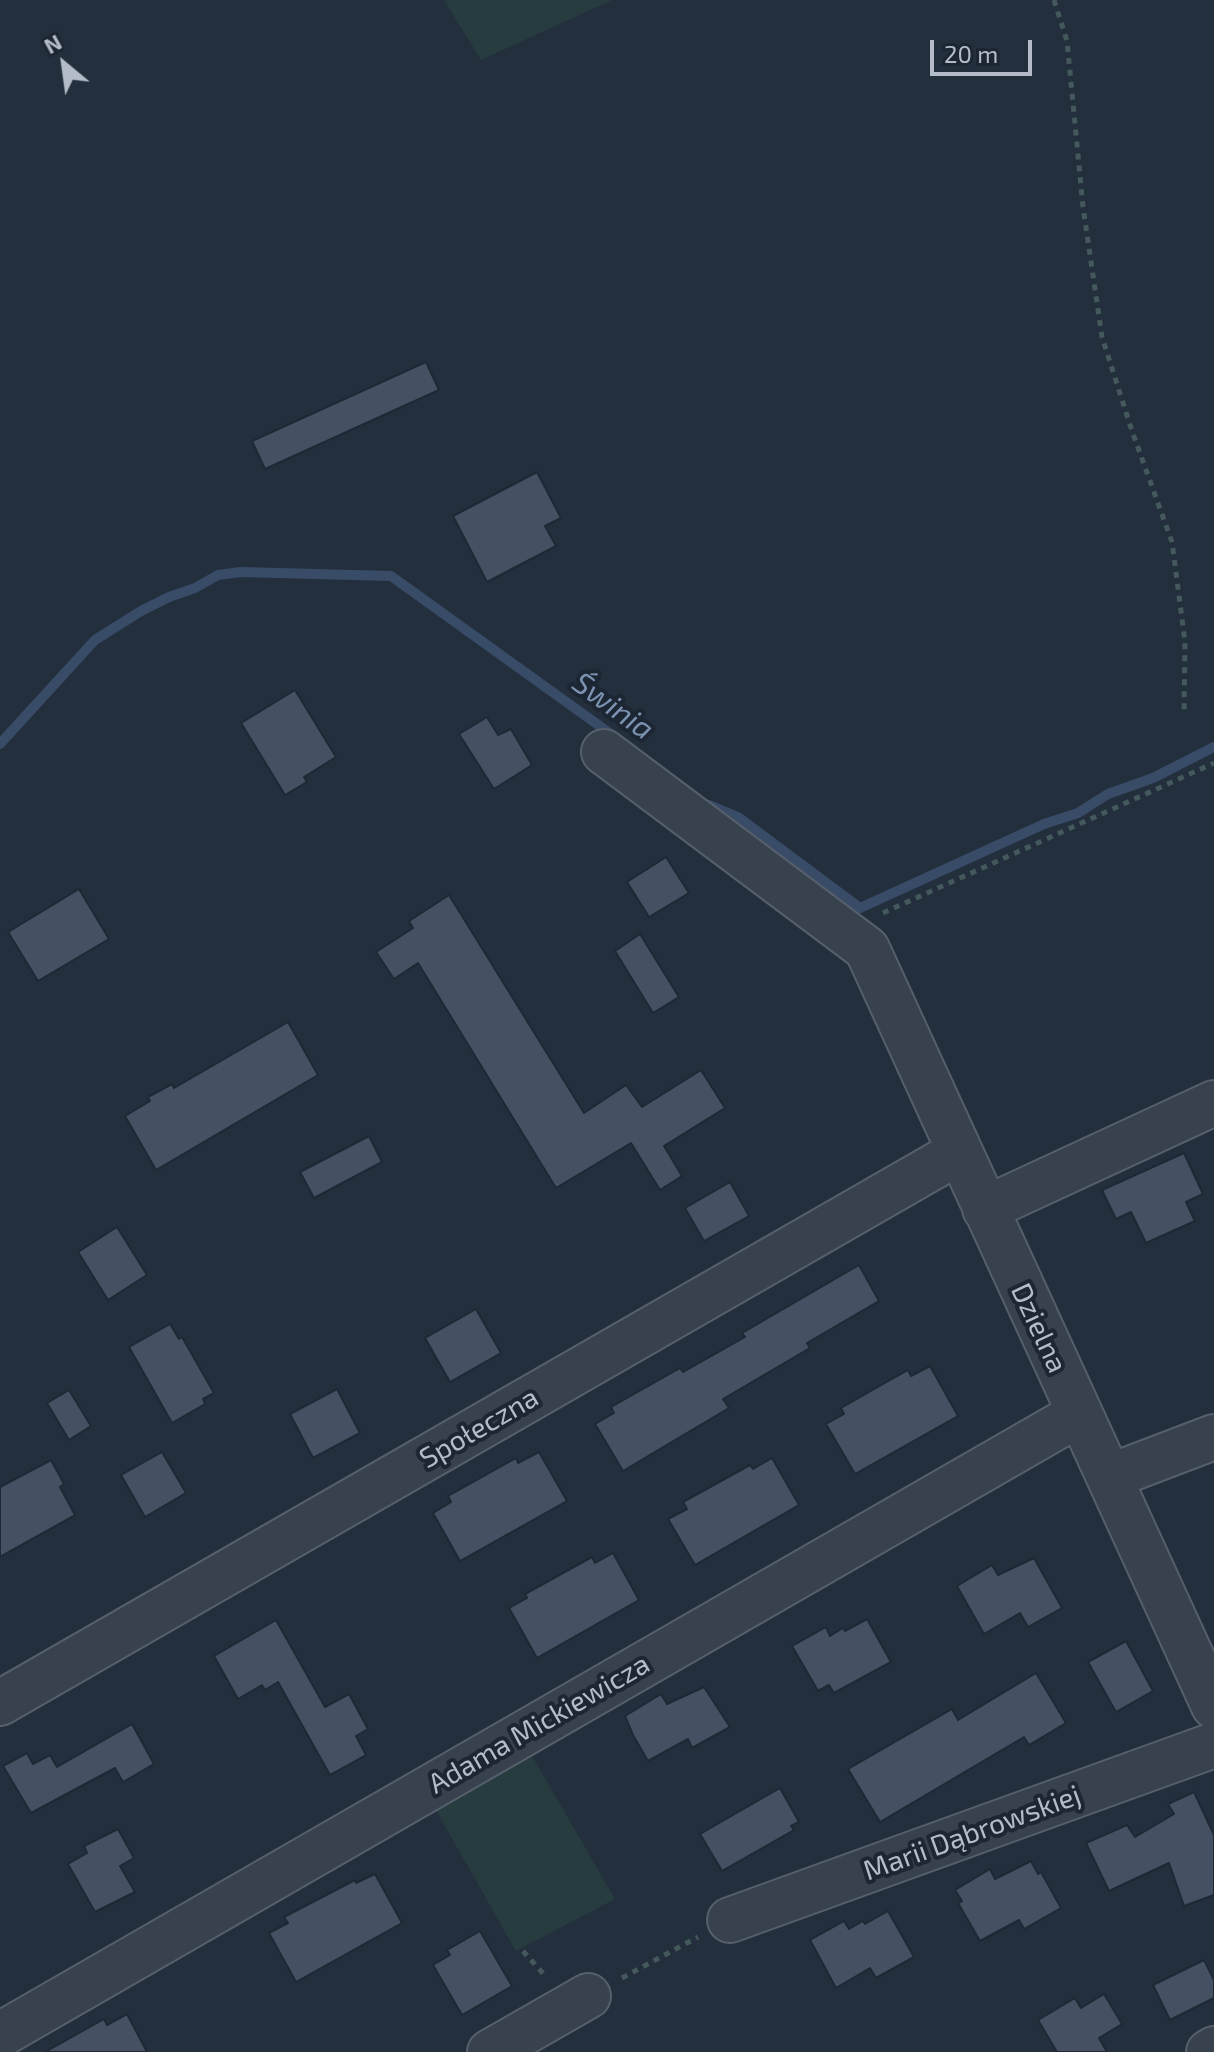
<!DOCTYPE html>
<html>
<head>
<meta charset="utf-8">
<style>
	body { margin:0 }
	#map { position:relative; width:1214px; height:2052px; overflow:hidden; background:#242f3e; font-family:"Exo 2",sans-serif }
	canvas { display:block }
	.north { position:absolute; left:24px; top:24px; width:80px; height:80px; -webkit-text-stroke:6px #1d2633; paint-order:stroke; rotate:331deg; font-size:22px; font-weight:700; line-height:32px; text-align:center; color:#b4bcc9 }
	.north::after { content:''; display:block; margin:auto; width:28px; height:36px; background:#b4bcc9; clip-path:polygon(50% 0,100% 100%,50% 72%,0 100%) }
	.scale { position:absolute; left:930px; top:40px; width:102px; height:36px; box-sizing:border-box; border:4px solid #b4bcc9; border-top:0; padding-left:10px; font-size:24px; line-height:28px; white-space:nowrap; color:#b4bcc9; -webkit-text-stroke:6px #1d2633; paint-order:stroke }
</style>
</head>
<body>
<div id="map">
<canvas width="1214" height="2052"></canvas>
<div class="north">N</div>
<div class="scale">20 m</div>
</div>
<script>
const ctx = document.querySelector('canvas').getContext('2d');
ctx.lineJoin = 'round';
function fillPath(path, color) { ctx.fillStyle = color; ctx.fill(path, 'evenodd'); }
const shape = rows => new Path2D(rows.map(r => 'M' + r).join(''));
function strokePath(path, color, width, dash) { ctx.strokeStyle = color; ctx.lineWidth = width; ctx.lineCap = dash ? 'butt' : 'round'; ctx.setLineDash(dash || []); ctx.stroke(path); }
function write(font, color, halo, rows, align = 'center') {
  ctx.font = font + ' "Exo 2",sans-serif'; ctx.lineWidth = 8; ctx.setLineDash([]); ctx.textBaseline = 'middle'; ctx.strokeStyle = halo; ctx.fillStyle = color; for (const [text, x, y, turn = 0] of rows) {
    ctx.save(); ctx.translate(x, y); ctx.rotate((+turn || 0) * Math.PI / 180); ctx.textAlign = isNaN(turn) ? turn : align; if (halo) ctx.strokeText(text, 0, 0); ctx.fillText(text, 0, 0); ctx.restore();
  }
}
fillPath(shape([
	[444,0,612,0,481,60],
	[531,1754,615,1899,516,1951,434,1807]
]), '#263c3f');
strokePath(shape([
	[0,744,95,640,141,611,169,597,195,588,218,575,241,572,391,576,615,737],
	[709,805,738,817,860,908,1044,824,1078,813,1108,794,1153,778,1214,747]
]), '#394c67', 10);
const building = shape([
	[426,362,439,390,265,469,252,441,426,362],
	[537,472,561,518,545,526,556,546,487,582,453,516,537,472],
	[295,690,336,757,304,777,307,782,285,795,241,723,295,690],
	[487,717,498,735,511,729,532,765,494,789,459,734,487,717],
	[666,857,689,893,649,917,627,882,666,857],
	[79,889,109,939,38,981,8,932,79,889],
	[449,895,584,1113,626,1085,642,1107,701,1070,725,1108,664,1146,682,1176,660,1190,631,1143,556,1188,418,963,394,979,376,952,413,928,409,921,449,895],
	[640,934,679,997,653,1013,615,951,640,934],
	[288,1022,318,1075,156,1170,125,1116,150,1101,148,1097,172,1084,174,1088,288,1022],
	[369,1136,382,1162,314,1198,300,1172,369,1136],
	[1184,1153,1203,1194,1186,1202,1195,1221,1146,1243,1131,1212,1116,1219,1102,1190,1184,1153],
	[730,1182,749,1216,704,1241,685,1208,730,1182],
	[117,1227,147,1275,108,1300,78,1252,117,1227],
	[859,1265,879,1301,807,1343,810,1348,723,1399,729,1408,623,1471,595,1424,614,1413,611,1407,680,1368,683,1372,745,1337,742,1333,859,1265],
	[476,1309,501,1353,450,1382,425,1338,476,1309],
	[170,1324,179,1339,182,1337,214,1393,203,1399,205,1404,172,1423,129,1347,170,1324],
	[930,1366,958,1416,855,1474,826,1424,844,1414,841,1408,876,1388,908,1370,911,1376,930,1366],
	[337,1389,360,1433,313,1458,290,1414,337,1389],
	[69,1390,91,1426,69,1440,47,1403,69,1390],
	[162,1452,186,1493,145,1517,121,1475,162,1452],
	[539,1452,567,1501,460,1561,433,1513,451,1502,448,1496,516,1458,518,1463,539,1452],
	[772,1458,799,1505,695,1565,668,1519,687,1509,683,1502,750,1465,753,1469,772,1458],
	[51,1460,64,1484,60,1487,75,1515,0,1557,0,1487,51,1460],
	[613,1553,639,1600,537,1658,509,1608,527,1598,525,1594,592,1557,595,1563,613,1553],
	[1034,1558,1062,1608,1028,1627,1020,1613,984,1634,957,1586,992,1565,998,1575,1034,1558],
	[867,1619,891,1662,834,1693,829,1685,818,1691,792,1646,826,1627,830,1636,843,1628,845,1631,867,1619],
	[276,1620,325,1707,349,1694,368,1729,356,1736,366,1755,330,1775,278,1682,265,1690,262,1685,238,1699,214,1656,276,1620],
	[1126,1641,1153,1691,1116,1712,1088,1662,1126,1641],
	[1036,1673,1066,1723,1029,1745,1024,1737,880,1822,848,1769,952,1709,958,1720,1036,1673],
	[704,1687,730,1727,692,1748,688,1739,648,1761,633,1735,625,1716,661,1694,667,1704,704,1687],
	[132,1724,154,1764,123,1782,115,1768,31,1813,3,1766,27,1753,33,1764,50,1755,57,1767,132,1724],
	[780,1788,799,1822,791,1826,794,1830,722,1871,700,1834,780,1788],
	[1194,1792,1214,1835,1214,1895,1184,1906,1169,1863,1109,1891,1086,1843,1127,1825,1135,1837,1174,1814,1168,1804,1194,1792],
	[118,1829,134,1858,120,1866,135,1892,95,1912,68,1864,87,1853,84,1846,118,1829],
	[1031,1861,1038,1874,1041,1872,1061,1908,1024,1929,1019,1920,980,1941,958,1903,962,1901,955,1890,990,1869,995,1879,1031,1861],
	[375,1874,402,1923,296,1982,269,1933,288,1923,284,1917,355,1880,356,1883,375,1874],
	[888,1911,914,1957,876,1978,870,1968,836,1988,810,1940,844,1921,849,1929,863,1921,865,1924,888,1911],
	[480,1931,512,1986,462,2015,433,1965,450,1955,447,1950,480,1931],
	[1204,1960,1214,1980,1214,1998,1170,2020,1153,1985,1204,1960],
	[1104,1994,1122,2024,1099,2038,1107,2052,1057,2052,1038,2020,1075,1998,1081,2008,1104,1994],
	[127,2014,147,2052,45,2052,104,2019,107,2025,127,2014]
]);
fillPath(building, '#455162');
strokePath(building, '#1f2835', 2);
const minor = shape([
	[604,752,867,949,1214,1706],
	[985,1209,1214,1103],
	[1109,1477,1214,1437],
	[0,1703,959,1152],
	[730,1920,1214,1745],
	[0,2035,1079,1414],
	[490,2052,588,1996],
	[1209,2052,1214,2049]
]);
strokePath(minor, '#565f6c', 48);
strokePath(shape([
	[1054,0,1067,41,1083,207,1102,337,1132,431,1172,542,1185,642,1184,714],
	[883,913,1214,763],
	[523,1951,547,1978],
	[622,1978,698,1937]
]), '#44595c', 5, [6, 6]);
strokePath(minor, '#38414e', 44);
write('28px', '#b4bcc9', '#1d2633', [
	["Dzielna",1039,1328,65],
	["Społeczna",479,1428,-30],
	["Adama Mickiewicza",539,1724,-30],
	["Marii Dąbrowskiej",972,1833,-20]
]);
write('italic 30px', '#7c92b1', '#1d2633', [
	["Świnia",613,706,36]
]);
</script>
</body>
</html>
